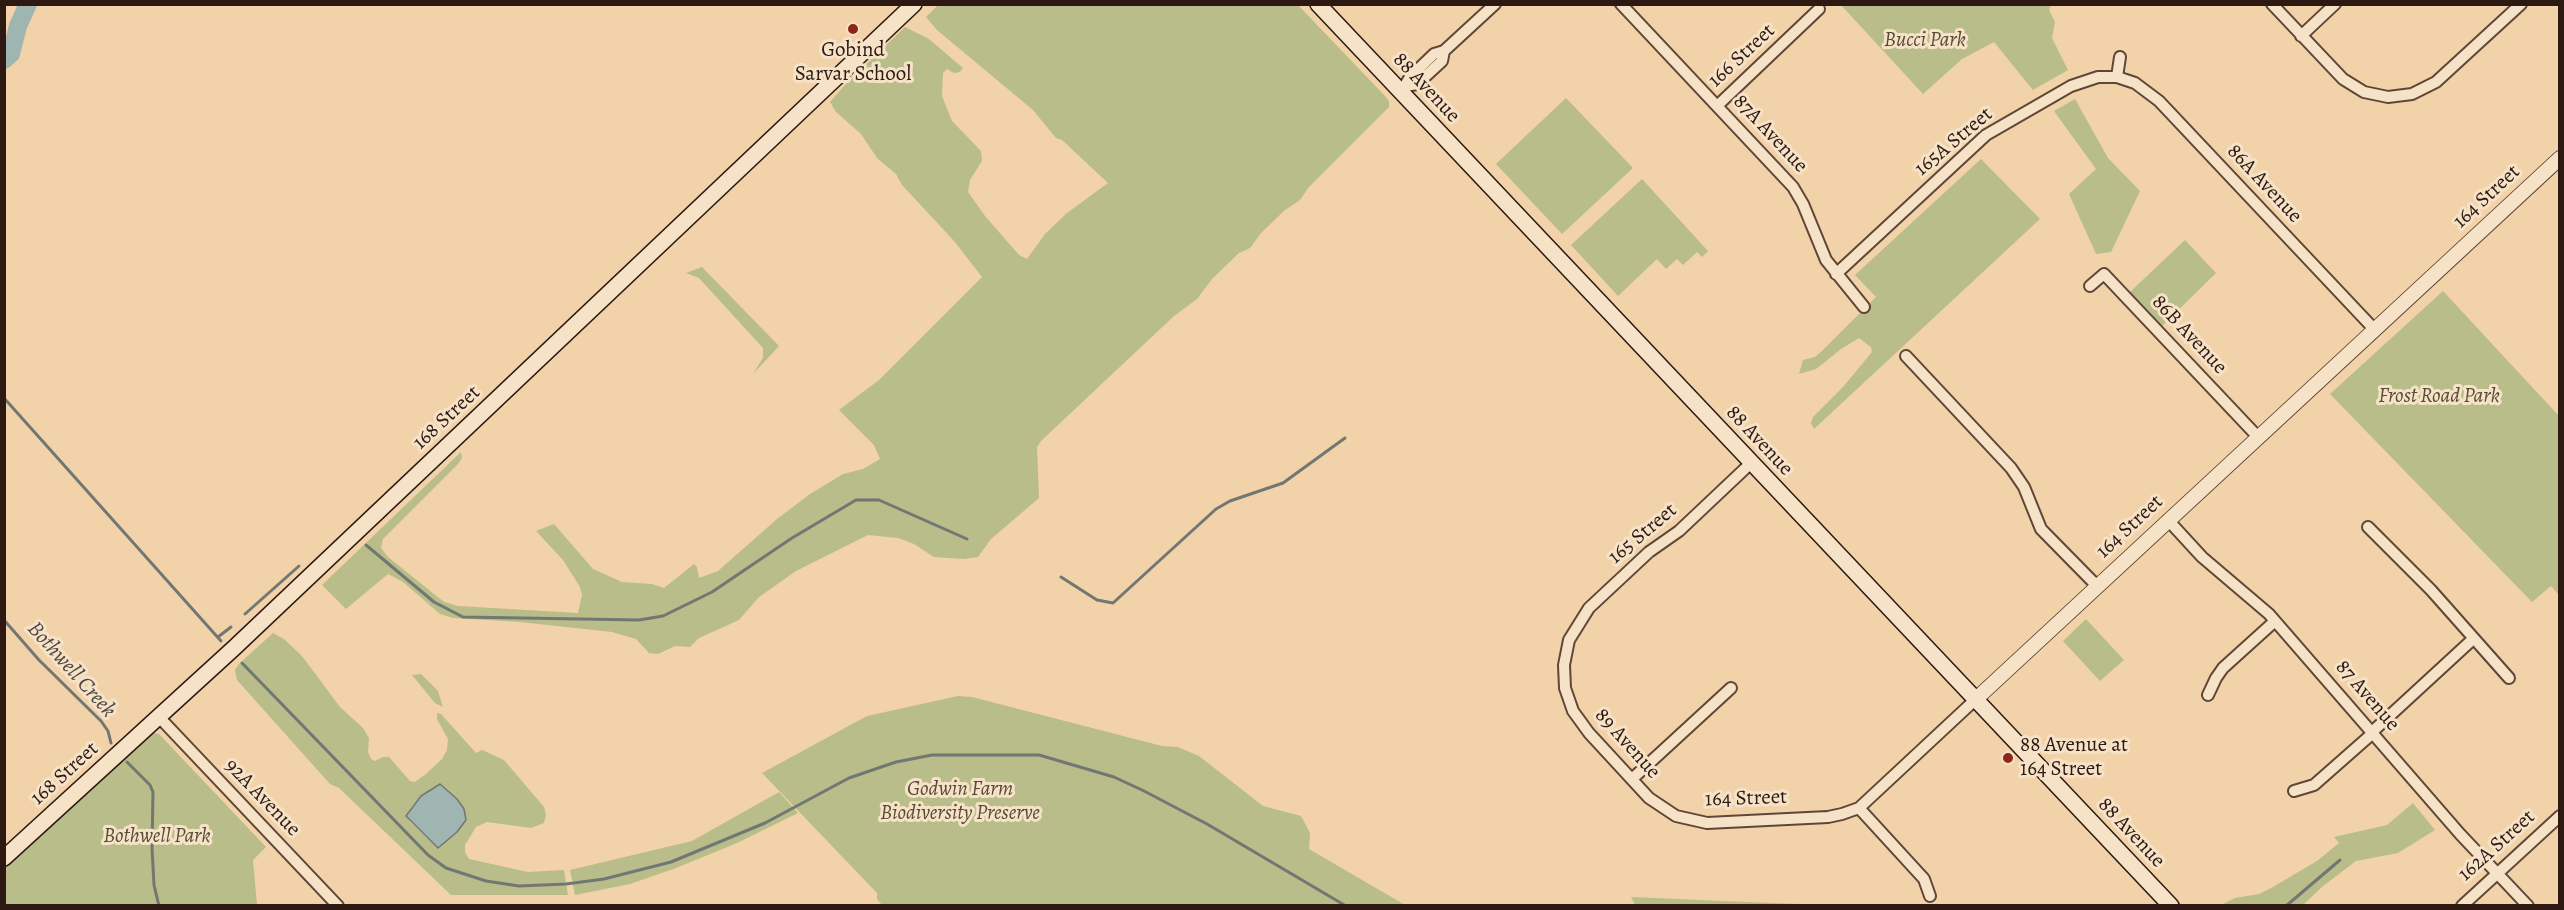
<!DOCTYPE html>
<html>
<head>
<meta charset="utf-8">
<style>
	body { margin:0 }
	#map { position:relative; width:2564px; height:910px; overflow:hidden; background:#f1d2a9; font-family:Alegreya,serif }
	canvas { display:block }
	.frame { position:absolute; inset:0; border:6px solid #2e1912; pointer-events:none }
</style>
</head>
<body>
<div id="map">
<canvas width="2564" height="910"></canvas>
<div class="frame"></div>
</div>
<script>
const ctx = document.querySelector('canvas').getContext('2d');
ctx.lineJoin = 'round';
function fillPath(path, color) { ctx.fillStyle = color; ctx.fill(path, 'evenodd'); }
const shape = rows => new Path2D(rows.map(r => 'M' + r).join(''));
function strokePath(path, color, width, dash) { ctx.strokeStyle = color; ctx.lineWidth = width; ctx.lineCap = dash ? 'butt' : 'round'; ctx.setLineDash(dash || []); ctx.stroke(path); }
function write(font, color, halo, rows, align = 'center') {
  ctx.font = font + ' Alegreya,serif'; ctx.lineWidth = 6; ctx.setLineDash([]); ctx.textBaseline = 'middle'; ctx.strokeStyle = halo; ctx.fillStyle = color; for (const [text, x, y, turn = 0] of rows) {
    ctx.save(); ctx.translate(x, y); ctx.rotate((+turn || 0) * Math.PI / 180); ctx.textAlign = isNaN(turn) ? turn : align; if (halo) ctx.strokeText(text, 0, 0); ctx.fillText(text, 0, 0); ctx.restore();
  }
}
fillPath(shape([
	[939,4,1298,5,1385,96,1389,101,1389,107,1309,187,1300,200,1285,210,1261,233,1250,248,1239,253,1212,279,1197,299,1174,316,1041,441,1037,447,1039,498,991,539,978,557,964,559,934,557,914,544,898,538,868,535,796,571,759,597,739,620,699,638,690,647,675,646,658,654,649,653,636,639,612,632,520,622,453,618,440,614,403,582,388,574,346,609,322,585,461,452,462,458,458,464,383,539,381,548,388,557,444,602,458,606,578,613,582,595,580,587,563,560,536,531,554,524,593,569,622,582,652,584,664,588,694,564,697,567,699,578,718,571,777,519,810,494,843,474,863,469,880,459,874,445,839,410,879,380,982,277,954,241,902,185,896,174,877,158,861,134,836,112,830,102,844,86,905,27,929,39,963,68,960,72,954,73,947,69,943,73,942,96,952,121,981,151,982,161,970,180,968,192,985,216,1019,255,1027,259,1045,234,1067,213,1108,183,1062,140,1056,138,1033,110,937,30,926,17],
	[1841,5,2051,5,2049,10,2055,22,2052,38,2068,70,2033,90,1994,42,1962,59,1923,94],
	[1566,98,1633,168,1562,234,1496,164],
	[2075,99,2108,158,2140,191,2111,252,2096,254,2069,194,2096,169,2054,111],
	[1981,159,2040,219,1814,429,1811,423,1813,417,1843,387,1872,352,1871,347,1859,338,1841,349,1816,369,1799,374,1803,360,1815,357,1822,351,1876,297,1855,275],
	[1642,179,1708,251,1702,257,1697,252,1683,265,1677,259,1666,269,1657,259,1618,296,1571,245],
	[2185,240,2216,273,2162,326,2130,292],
	[702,267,779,346,753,374,763,358,763,348,699,278,686,273],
	[2443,291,2559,416,2559,595,2551,586,2532,602,2330,394],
	[2086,619,2124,660,2100,681,2063,641],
	[273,633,284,639,302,656,340,707,363,728,369,738,368,752,371,759,375,761,383,757,389,757,410,781,415,782,426,774,442,759,447,750,448,739,437,719,437,713,441,714,476,753,482,750,504,760,544,807,546,815,544,823,531,828,487,822,476,827,465,845,465,852,469,859,528,872,564,870,568,895,451,895,339,788,330,784,237,680,235,670,239,664],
	[432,788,457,799,466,820,457,832,432,843,409,821,412,806],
	[421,674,438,691,443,707,435,703,412,675],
	[958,696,972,697,1162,746,1178,747,1199,756,1263,806,1301,816,1310,833,1309,849,1405,905,882,905,877,899,877,893,762,773,867,716],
	[153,733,159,734,266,847,253,860,257,905,5,906,5,867],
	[779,792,798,813,737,843,676,868,630,884,575,895,570,870,692,841],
	[2413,803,2435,830,2398,853,2356,861,2323,886,2303,905,2221,905,2235,898,2259,894,2273,887,2317,861,2339,843,2334,837,2387,825],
	[1631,897,1723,901,1824,905,1636,906]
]), '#b8bd8a');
const water = shape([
	[440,784,457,799,464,809,466,820,457,832,438,848,406,816,421,796,440,784]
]);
fillPath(water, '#9eb5b2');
strokePath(water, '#717772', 1.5);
strokePath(shape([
	[4,398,221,641],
	[366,545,434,602,463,617,639,620,663,616,712,592,792,538,856,500,879,500,967,539],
	[1061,577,1097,600,1113,603,1216,509,1230,501,1283,483,1345,438],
	[245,614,299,566],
	[4,620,39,660,101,721,108,731,111,743],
	[218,637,231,627],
	[242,663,428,855,446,868,486,881,519,886,566,884,604,879,671,862,765,823,849,778,896,762,932,755,1039,755,1114,777,1144,791,1207,824,1346,906],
	[127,762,150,785,153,792,152,848,154,885,159,906],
	[2286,906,2340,860]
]), '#717772', 3);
strokePath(shape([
	[4,60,11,54,18,26,28,4]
]), '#9eb5b2', 18);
const minor = shape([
	[1621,4,1793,187,1803,204,1826,260,1864,307],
	[2272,4,2343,79,2364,92,2388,97,2412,94,2436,82,2521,4],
	[2301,36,2335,4],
	[2117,77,2120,57],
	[1406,86,1417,84,1442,61,1444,51],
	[1401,92,1410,77,1434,54,1444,51,1495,4],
	[1717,106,1819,9],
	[1836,274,1986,135,2071,86,2098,77,2117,77,2135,83,2159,101,2374,329],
	[2090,286,2104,274,2258,437],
	[1906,356,2011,468,2024,487,2041,529,2097,586],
	[1751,463,1679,531,1649,552,1589,608,1569,640,1564,665,1565,688,1573,711,1589,733,1649,798,1676,816,1707,823,1828,817,1842,814,1859,808,1976,699],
	[2168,520,2202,557,2269,614,2460,834,2528,906],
	[2368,527,2431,590,2509,678],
	[2208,695,2216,678,2223,668,2275,621],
	[159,717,338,906],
	[2372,732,2473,639],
	[1632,779,1731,688],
	[2294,791,2314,785,2373,733],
	[1859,808,1924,879,1930,896],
	[2462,906,2560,816]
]);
const tertiary = shape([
	[1976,699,2560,158]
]);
const secondary = shape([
	[1318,4,2171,906],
	[4,858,234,648,914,4]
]);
strokePath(minor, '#5f4738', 14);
strokePath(tertiary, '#5f4738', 16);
strokePath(secondary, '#2e1912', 18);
strokePath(minor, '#f6e2c7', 10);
strokePath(tertiary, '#f6e2c7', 14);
strokePath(secondary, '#f6e2c7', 15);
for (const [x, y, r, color] of [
	[853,29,6,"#8f2418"],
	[2008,758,6,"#8f2418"]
]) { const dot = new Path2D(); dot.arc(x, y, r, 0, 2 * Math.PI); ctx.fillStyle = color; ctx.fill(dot); strokePath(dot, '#f6e2c7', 2); }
write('italic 21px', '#574a36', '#f6e2c7', [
	["Bucci Park",1925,41],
	["Frost Road Park",2439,397],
	["Godwin Farm",960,790],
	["Biodiversity Preserve",960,814],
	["Bothwell Park",157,837]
]);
write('21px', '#2e1912', '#f6e2c7', [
	["Gobind",853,51],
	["Sarvar School",853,75],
	["88 Avenue at",2020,746,"left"],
	["164 Street",2020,770,"left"]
]);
write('21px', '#2e1912', '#f6e2c7', [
	["166 Street",1742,56,-43],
	["88 Avenue",1426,88,47],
	["87A Avenue",1770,134,47],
	["165A Street",1954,142,-40],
	["86A Avenue",2264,184,47],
	["164 Street",2487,197,-43],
	["86B Avenue",2189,335,47],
	["168 Street",447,418,-43],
	["88 Avenue",1759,441,47],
	["164 Street",2130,527,-43],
	["165 Street",1643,534,-40],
	["87 Avenue",2367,696,49],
	["89 Avenue",1627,744,48],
	["168 Street",65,774,-42],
	["92A Avenue",262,798,46],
	["164 Street",1746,799,-2],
	["88 Avenue",2131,833,47],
	["162A Street",2497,846,-42]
]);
write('italic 22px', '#504842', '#f6e2c7', [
	["Bothwell Creek",71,670,48]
]);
</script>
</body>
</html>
